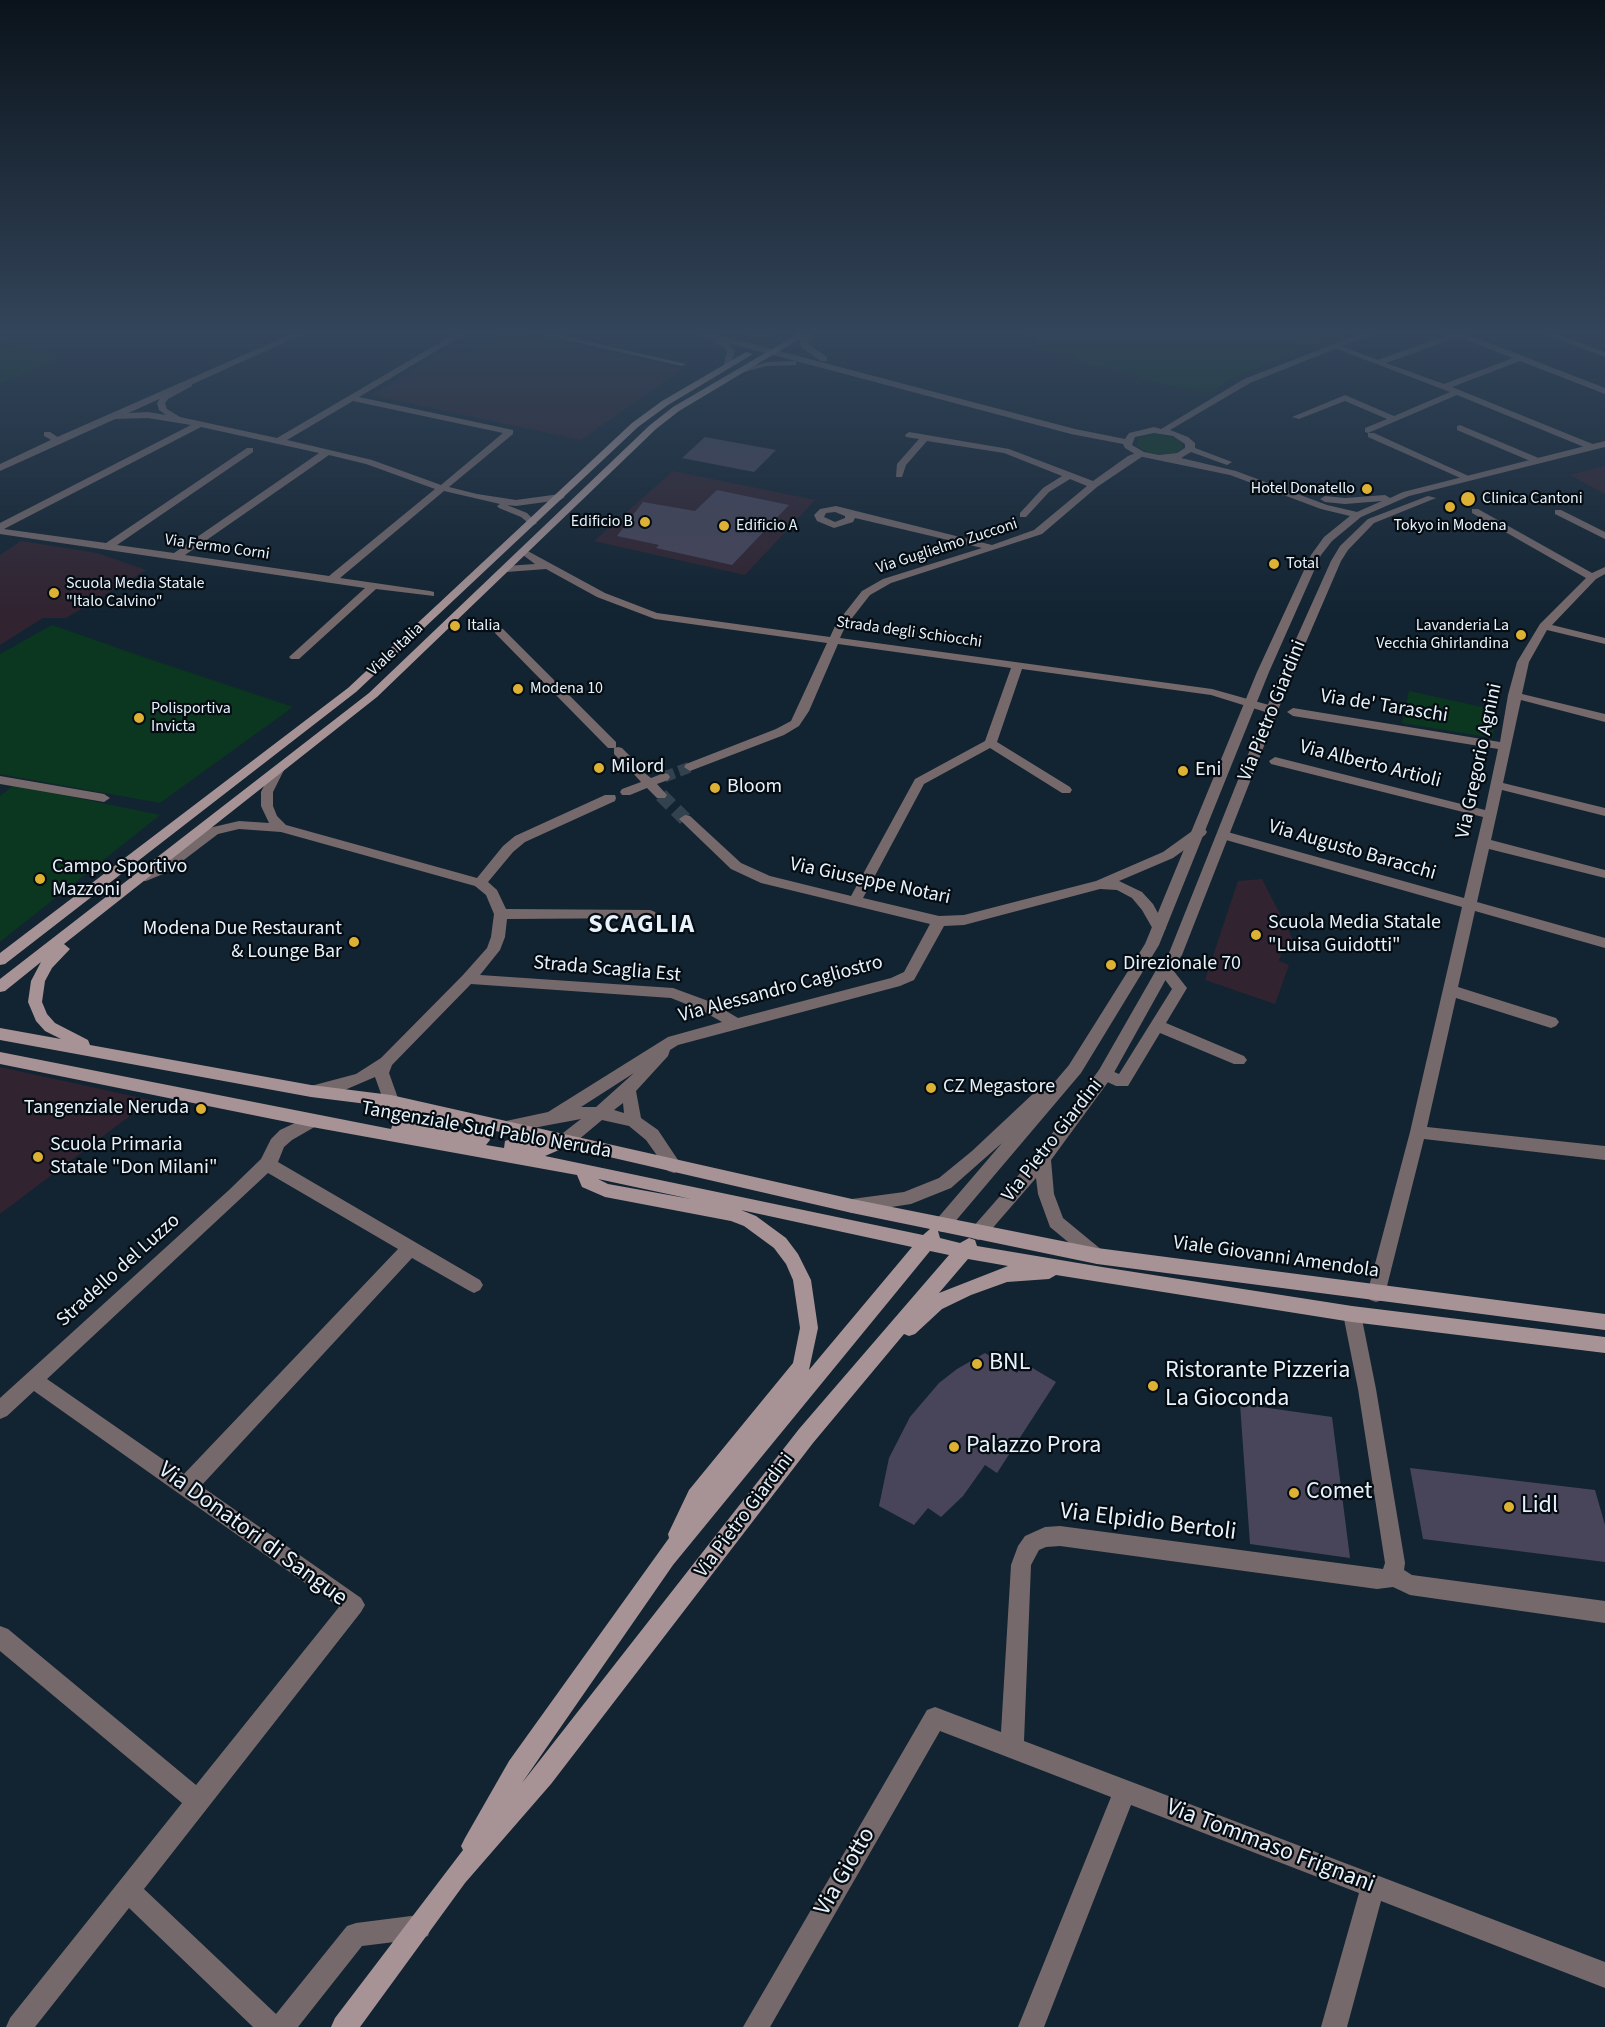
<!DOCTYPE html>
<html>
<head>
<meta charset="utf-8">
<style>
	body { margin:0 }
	canvas { display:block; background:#122331 }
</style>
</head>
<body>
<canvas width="1605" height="2027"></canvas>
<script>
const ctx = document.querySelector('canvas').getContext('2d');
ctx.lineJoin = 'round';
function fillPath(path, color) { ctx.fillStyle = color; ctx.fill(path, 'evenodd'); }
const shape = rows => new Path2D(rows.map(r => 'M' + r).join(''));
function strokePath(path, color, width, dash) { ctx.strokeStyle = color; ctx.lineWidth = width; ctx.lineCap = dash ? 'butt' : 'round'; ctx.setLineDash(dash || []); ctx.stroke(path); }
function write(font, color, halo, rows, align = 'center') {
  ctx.font = font + ' "Source Sans 3",sans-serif'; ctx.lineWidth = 4.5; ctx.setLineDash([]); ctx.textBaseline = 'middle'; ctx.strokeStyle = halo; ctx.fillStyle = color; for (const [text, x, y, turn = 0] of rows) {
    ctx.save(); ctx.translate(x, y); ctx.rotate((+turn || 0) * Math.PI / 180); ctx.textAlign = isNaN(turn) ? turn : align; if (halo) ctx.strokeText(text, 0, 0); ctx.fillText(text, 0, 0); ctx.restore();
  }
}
fillPath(shape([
	[506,332,513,332,683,369,581,440,371,395,447,350,472,354],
	[1277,332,1352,332,1332,340,1291,338],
	[1605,466,1605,494,1570,475],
	[673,471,815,500,745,575,594,541],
	[21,541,97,553,146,570,66,618,43,618,0,645,0,555],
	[1262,879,1297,947,1295,948,1297,952,1282,952,1279,961,1289,965,1275,1004,1205,980,1238,881],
	[0,1067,151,1100,0,1214]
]), '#312330');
fillPath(shape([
	[1023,332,1277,332,1291,338,1332,340,1228,380,1210,394,1157,383,1120,370,1077,363,1078,357,1037,349,1036,338],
	[0,341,63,356,0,384],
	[1155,434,1176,438,1182,443,1183,448,1175,453,1158,454,1147,452,1137,446,1138,438],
	[52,625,146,658,293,707,160,803,0,774,0,654],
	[1409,691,1496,710,1493,738,1402,723],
	[14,785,160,815,0,942,0,796]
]), '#0b361f');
fillPath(shape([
	[705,437,776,450,754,472,682,458],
	[717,490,789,505,732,565,656,548,659,545,617,536,643,502,695,511],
	[985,1353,1017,1373,1024,1363,1056,1382,997,1473,985,1465,963,1496,941,1517,928,1508,914,1525,879,1506,889,1458,910,1417,939,1383,957,1369],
	[1240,1404,1332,1417,1350,1558,1250,1544],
	[1410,1468,1595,1490,1605,1525,1605,1562,1423,1539]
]), '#48455a');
strokePath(shape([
	[664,777,690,767]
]), '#32424f', 11, [11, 5]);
strokePath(shape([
	[661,795,685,819]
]), '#32424f', 14, [14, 7]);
fillPath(shape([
	[458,332,468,332,359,397,513,430,513,434,449,487,477,494,516,500,560,494,565,497,560,500,516,506,507,505,527,513,537,523,532,526,521,517,499,508,497,506,500,504,444,491,340,578,430,591,434,592,434,596,376,589,299,659,291,659,289,657,365,588,0,534,0,523,191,425,148,418,112,419,108,416,109,414,148,412,166,415,159,410,157,403,161,397,189,381,192,382,192,386,168,399,165,403,167,409,180,417,277,438,458,332],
	[353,401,503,433,441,485,372,460,287,440,353,401],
	[201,427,319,453,174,553,117,545,253,452,253,448,247,448,106,543,4,529,201,427],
	[329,455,366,464,435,489,329,576,185,555,329,455],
	[530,332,547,332,686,364,682,366,530,332],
	[1455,332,1461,332,1605,388,1605,394,1520,361,1452,387,1595,445,1595,449,1589,449,1457,395,1368,433,1365,432,1365,428,1387,419,1345,401,1299,419,1292,417,1345,395,1394,416,1450,392,1332,347,1339,345,1378,360,1455,332],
	[1458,337,1513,358,1444,384,1386,363,1458,337],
	[1539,332,1551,332,1605,352,1605,357,1539,332],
	[1460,425,1541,459,1543,461,1535,463,1457,430,1457,426,1460,425],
	[44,432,50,432,62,440,55,442,44,436,44,432],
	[909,432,1009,449,1093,481,1128,456,1141,451,1146,454,1097,487,1042,534,891,583,870,595,845,627,840,638,1212,689,1276,707,1278,710,1272,714,1211,695,1022,669,997,742,1070,787,1072,790,1070,793,1062,793,990,748,924,784,863,898,939,916,964,915,1096,881,1163,852,1195,829,1205,829,1207,832,1205,835,1173,858,1119,881,1142,892,1153,904,1166,928,1164,931,1154,931,1142,910,1132,898,1117,890,1100,889,964,925,944,926,914,980,900,986,678,1045,670,1050,668,1056,636,1091,641,1118,658,1130,682,1166,680,1171,674,1173,668,1171,646,1140,629,1126,602,1120,571,1146,565,1148,559,1146,557,1141,559,1136,581,1119,506,1133,500,1132,498,1127,500,1122,506,1121,548,1112,668,1037,722,1022,701,1010,671,998,471,984,392,1065,389,1073,399,1101,397,1105,391,1107,385,1105,375,1077,340,1092,313,1097,307,1095,305,1091,307,1087,356,1074,381,1058,463,975,487,948,491,937,494,914,486,895,475,886,281,832,239,829,218,834,168,872,146,881,136,881,134,878,136,875,158,866,209,828,239,821,269,823,261,806,261,792,272,770,278,766,284,770,273,792,273,806,277,816,286,825,477,878,503,846,515,836,605,795,615,795,616,798,615,801,525,842,513,852,488,882,497,890,506,909,650,910,655,912,657,915,655,918,507,919,505,937,500,950,480,975,673,988,711,1002,738,1018,891,978,904,972,930,924,761,883,731,869,679,819,685,815,690,816,741,863,770,876,851,896,915,779,985,741,1011,668,838,644,809,711,799,726,784,735,690,771,684,767,686,764,776,729,791,721,827,643,655,619,597,597,546,569,506,572,501,569,506,566,535,564,519,552,524,549,605,593,657,613,830,637,836,624,862,591,883,579,982,548,855,518,853,522,834,528,817,521,814,515,820,509,836,506,992,545,1034,530,1087,486,1070,479,1049,492,1026,517,1020,517,1020,513,1043,488,1062,476,1004,453,927,441,906,465,902,477,896,477,897,464,919,439,906,437,905,435,909,432],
	[835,512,845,516,845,518,835,522,824,517,826,513,835,512],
	[634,1073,596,1107,581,1107,634,1073],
	[623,1103,624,1113,614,1110,623,1103],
	[1368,433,1374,433,1473,478,1465,480,1368,437,1368,433],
	[1472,509,1478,509,1592,573,1605,567,1605,574,1596,579,1552,625,1605,638,1605,644,1547,630,1529,662,1522,694,1605,714,1605,722,1521,700,1503,783,1605,808,1605,816,1502,790,1491,840,1605,870,1605,878,1489,849,1477,902,1605,938,1605,948,1475,911,1458,987,1556,1018,1559,1022,1556,1026,1551,1028,1456,998,1427,1127,1605,1146,1605,1160,1424,1139,1385,1294,1382,1300,1376,1302,1370,1300,1367,1294,1410,1132,1462,907,1219,838,1217,835,1224,831,1464,898,1483,817,1271,764,1269,761,1275,757,1485,810,1498,749,1293,716,1287,712,1293,708,1500,742,1508,695,1517,662,1540,624,1586,578,1472,513,1472,509],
	[1555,510,1561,510,1605,532,1605,539,1555,514,1555,510],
	[499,628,503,629,616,742,616,748,608,748,495,633,495,629,499,628],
	[618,747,622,748,634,760,636,763,634,766,626,766,614,754,614,748,618,747],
	[638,768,651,778,664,773,668,774,670,777,668,780,657,784,667,795,665,798,657,798,647,788,630,795,622,795,620,792,622,789,641,782,632,772,638,768],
	[0,776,104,794,110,798,104,802,0,784,0,776],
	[1164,964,1169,965,1187,988,1166,1023,1244,1056,1247,1060,1244,1064,1234,1064,1160,1033,1128,1086,1116,1086,1099,1078,1097,1074,1099,1070,1105,1068,1119,1074,1172,989,1157,969,1164,964],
	[312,1115,318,1117,320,1121,318,1125,292,1140,284,1147,278,1162,480,1280,483,1285,480,1290,474,1293,468,1290,412,1258,201,1486,361,1598,365,1605,361,1612,144,1889,276,2014,347,1926,356,1923,419,1915,428,1918,431,1927,428,1936,419,1939,362,1946,298,2027,253,2027,129,1908,35,2027,6,2027,10,2018,182,1803,0,1651,0,1626,8,1629,196,1785,339,1607,34,1391,7,1416,0,1419,0,1398,229,1190,261,1159,271,1139,280,1130,312,1115],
	[268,1173,398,1249,184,1474,47,1379,268,1173],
	[1352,1306,1358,1308,1361,1314,1376,1389,1405,1563,1404,1570,1412,1575,1605,1601,1605,1623,1410,1595,1393,1587,1377,1589,1060,1546,1046,1547,1039,1550,1031,1565,1024,1741,1605,1962,1605,1988,1381,1901,1347,2027,1321,2027,1359,1893,1131,1805,1044,2027,1018,2027,1111,1797,940,1731,770,2027,743,2027,927,1710,935,1707,1001,1732,1011,1565,1018,1546,1025,1536,1045,1527,1060,1526,1383,1569,1385,1563,1358,1389,1343,1314,1346,1308,1352,1306]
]), '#76696b');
fillPath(shape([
	[296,332,308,332,0,471,0,464,55,438,296,332],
	[692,332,707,332,1075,429,1125,439,1129,433,1154,427,1161,429,1244,379,1365,332,1377,332,1250,383,1170,430,1188,437,1195,443,1195,448,1232,462,1227,465,1191,452,1181,458,1236,471,1327,505,1357,512,1382,501,1345,504,1325,502,1320,499,1325,496,1345,498,1385,495,1390,498,1403,492,1605,441,1605,447,1409,496,1361,517,1332,541,1321,555,1269,672,1159,945,1081,1073,948,1230,942,1232,936,1230,933,1225,936,1220,1002,1143,951,1188,911,1204,852,1213,846,1211,843,1206,846,1201,852,1199,904,1192,939,1178,972,1151,1036,1091,1047,1091,1069,1065,1145,944,1257,672,1311,555,1324,537,1350,516,1321,509,1230,475,1138,456,1125,448,1123,444,1071,434,728,343,735,351,730,367,723,369,727,351,725,348,713,342,713,339,692,332],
	[1154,433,1173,436,1185,444,1185,448,1177,453,1159,455,1144,452,1132,445,1135,437,1154,433],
	[730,332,759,333,785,332,759,337,730,332],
	[806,332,814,332,808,340,809,345,827,357,827,361,821,361,802,348,800,340,806,332],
	[793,361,796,361,796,365,767,366,740,373,736,371,767,362,793,361],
	[1428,496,1436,498,1374,523,1348,550,1341,561,1291,677,1182,955,1170,972,1111,1078,1051,1160,1054,1194,1063,1218,1103,1251,1106,1256,1103,1261,1097,1264,1091,1261,1050,1227,1038,1194,1036,1178,984,1238,978,1240,972,1238,969,1233,972,1228,1037,1154,1099,1070,1159,965,1169,953,1279,677,1331,561,1340,546,1368,519,1428,496]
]), '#76696b');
fillPath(shape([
	[801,332,811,332,679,411,656,429,377,697,64,944,70,949,52,968,45,981,42,1002,47,1014,55,1023,88,1040,90,1045,311,1085,391,1095,852,1199,1097,1248,1605,1314,1605,1330,1097,1264,938,1231,940,1238,960,1243,969,1238,975,1240,977,1246,1102,1267,1352,1306,1605,1337,1605,1353,1352,1322,1056,1275,1049,1279,1007,1282,971,1295,942,1309,915,1334,909,1336,904,1334,813,1443,551,1784,465,1883,360,2027,331,2027,335,2018,463,1850,461,1846,465,1838,509,1761,669,1538,668,1534,689,1490,793,1363,800,1328,793,1280,786,1264,774,1248,744,1226,731,1221,605,1197,582,1187,577,1175,312,1127,0,1064,0,1052,391,1129,393,1123,399,1122,421,1123,482,1134,488,1135,490,1140,486,1145,504,1148,505,1141,511,1139,544,1142,391,1107,311,1097,0,1040,0,1028,61,1039,45,1031,36,1021,28,1002,31,981,41,962,5,991,0,992,0,979,369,693,650,425,673,407,801,332],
	[566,1147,852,1213,930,1229,923,1235,545,1156,566,1147],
	[598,1179,691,1199,608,1184,598,1179],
	[741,1210,912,1247,809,1370,818,1328,811,1280,798,1254,786,1238,756,1216,741,1210],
	[930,1251,949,1255,799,1429,522,1783,673,1565,930,1251],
	[968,1259,1008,1266,939,1293,968,1259],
	[746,352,753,354,668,405,638,427,356,692,5,964,0,965,0,953,348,688,632,423,662,401,746,352]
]), '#a79395');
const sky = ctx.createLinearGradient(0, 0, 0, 616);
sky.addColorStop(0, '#0a131b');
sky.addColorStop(0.54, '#33455a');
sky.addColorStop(1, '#33455a00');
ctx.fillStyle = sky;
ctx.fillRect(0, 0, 1605, 616);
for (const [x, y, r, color] of [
	[1367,489,6,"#ddb133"],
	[1468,499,8,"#ddb133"],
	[1450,507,6,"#ddb133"],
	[645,522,6,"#ddb133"],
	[724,526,6,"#ddb133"],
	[1274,564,6,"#ddb133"],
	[54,593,6,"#ddb133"],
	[455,626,6,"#ddb133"],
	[1521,635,6,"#ddb133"],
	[518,689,6,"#ddb133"],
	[139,718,6,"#ddb133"],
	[599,768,6,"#ddb133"],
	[1183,771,6,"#ddb133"],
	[715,788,6,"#ddb133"],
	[40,879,6,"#ddb133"],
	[1256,935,6,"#ddb133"],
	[354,942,6,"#ddb133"],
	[1111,965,6,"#ddb133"],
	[931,1088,6,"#ddb133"],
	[201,1109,6,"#ddb133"],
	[38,1157,6,"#ddb133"],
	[977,1364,6,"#ddb133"],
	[1153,1386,6,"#ddb133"],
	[954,1447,6,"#ddb133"],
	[1294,1493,6,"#ddb133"],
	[1509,1507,6,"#ddb133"]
]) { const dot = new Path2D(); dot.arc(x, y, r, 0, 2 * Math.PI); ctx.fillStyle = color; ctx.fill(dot); strokePath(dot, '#050c12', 2); }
write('16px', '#e7f2fc', '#050c12', [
	["Hotel Donatello",1355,489,"right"],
	["Clinica Cantoni",1482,499],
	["Edificio B",633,522,"right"],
	["Edificio A",736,526],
	["Tokyo in Modena",1450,526,"center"],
	["Total",1286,564],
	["Scuola Media Statale",66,584],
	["\"Italo Calvino\"",66,602],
	["Italia",467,626],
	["Lavanderia La",1509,626,"right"],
	["Vecchia Ghirlandina",1509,644,"right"],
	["Modena 10",530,689],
	["Polisportiva",151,709],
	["Invicta",151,727]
], 'left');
write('16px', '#e7f2fc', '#050c12', [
	["Via Guglielmo Zucconi",947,547,-18],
	["Via Fermo Corni",217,548,8],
	["Strada degli Schiocchi",909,633,8],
	["Viale Italia",396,650,-43]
]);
write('20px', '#e7f2fc', '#050c12', [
	["Via de' Taraschi",1384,707,9],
	["Via Pietro Giardini",1273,711,-68],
	["Via Gregorio Agnini",1480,761,-78],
	["Via Alberto Artioli",1370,765,14],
	["Via Augusto Baracchi",1352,851,16],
	["Via Giuseppe Notari",870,882,12],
	["Strada Scaglia Est",607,970,5],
	["Via Alessandro Cagliostro",781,990,-15],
	["Tangenziale Sud Pablo Neruda",486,1131,10],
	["Via Pietro Giardini",1053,1141,-52],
	["Viale Giovanni Amendola",1276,1258,8],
	["Stradello del Luzzo",119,1271,-42],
	["Via Pietro Giardini",745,1516,-53]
]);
write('20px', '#e7f2fc', '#050c12', [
	["Milord",611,768],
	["Eni",1195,771],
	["Bloom",727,788],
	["Campo Sportivo",52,868],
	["Mazzoni",52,891],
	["Scuola Media Statale",1268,924],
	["\"Luisa Guidotti\"",1268,947],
	["Modena Due Restaurant",342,930,"right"],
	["& Lounge Bar",342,953,"right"],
	["Direzionale 70",1123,965],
	["CZ Megastore",943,1088],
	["Tangenziale Neruda",189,1109,"right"],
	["Scuola Primaria",50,1146],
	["Statale \"Don Milani\"",50,1169]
], 'left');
write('24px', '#e7f2fc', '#050c12', [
	["BNL",989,1364],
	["Ristorante Pizzeria",1165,1372],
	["La Gioconda",1165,1400],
	["Palazzo Prora",966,1447],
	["Comet",1306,1493],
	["Lidl",1521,1507]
], 'left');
write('24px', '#e7f2fc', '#050c12', [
	["Via Elpidio Bertoli",1148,1523,7],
	["Via Donatori di Sangue",252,1535,36],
	["Via Tommaso Frignani",1270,1847,21],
	["Via Giotto",846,1872,-60]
]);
ctx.letterSpacing = '1.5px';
write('bold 26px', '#e7f2fc', '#050c12', [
	["SCAGLIA",642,926]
]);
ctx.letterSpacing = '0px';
</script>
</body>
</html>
